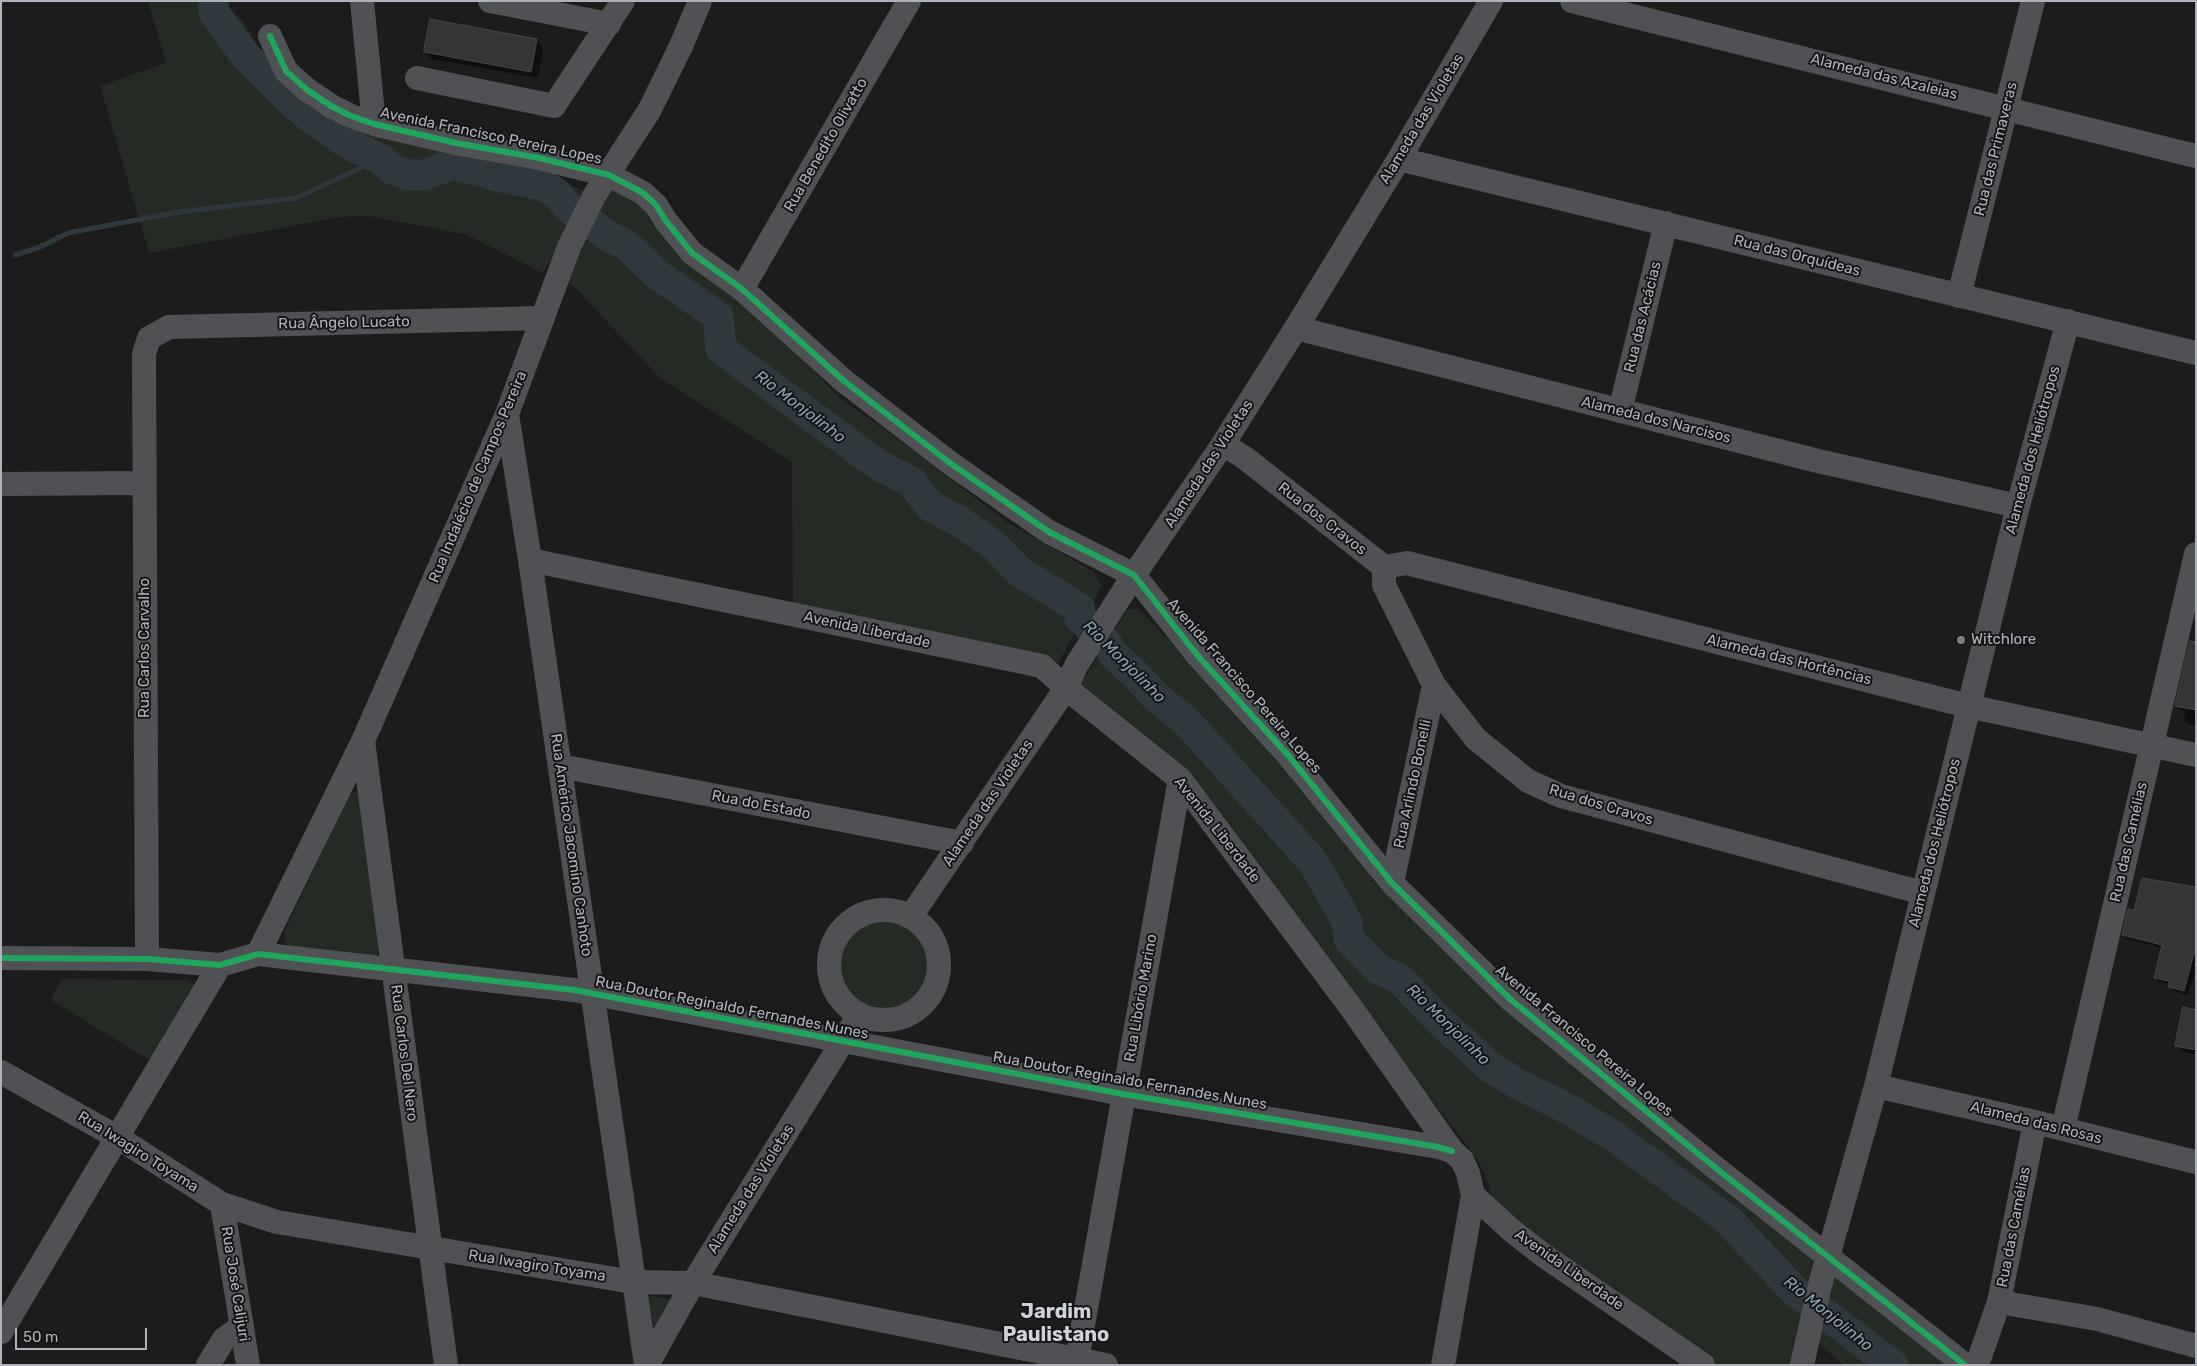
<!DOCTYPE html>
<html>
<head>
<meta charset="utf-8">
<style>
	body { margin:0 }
	#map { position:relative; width:2197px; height:1366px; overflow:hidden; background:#1c1c1c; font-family:Rubik,sans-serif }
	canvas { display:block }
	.frame { position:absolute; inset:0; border:2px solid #aeb3bb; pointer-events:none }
	.scale { position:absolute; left:15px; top:1328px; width:132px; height:22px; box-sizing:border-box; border:2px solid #aeb3bb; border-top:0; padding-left:6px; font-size:15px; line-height:18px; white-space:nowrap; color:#aeb3bb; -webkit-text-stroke:4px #161618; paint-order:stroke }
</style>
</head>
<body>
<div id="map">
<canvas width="2197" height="1366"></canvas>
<div class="frame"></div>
<div class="scale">50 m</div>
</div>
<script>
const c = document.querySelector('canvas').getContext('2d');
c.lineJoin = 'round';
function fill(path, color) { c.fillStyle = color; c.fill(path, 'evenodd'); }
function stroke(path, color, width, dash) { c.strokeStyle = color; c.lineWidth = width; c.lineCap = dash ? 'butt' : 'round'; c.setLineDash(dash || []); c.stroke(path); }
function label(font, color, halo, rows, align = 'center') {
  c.font = font + ' Rubik,sans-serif'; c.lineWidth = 4; c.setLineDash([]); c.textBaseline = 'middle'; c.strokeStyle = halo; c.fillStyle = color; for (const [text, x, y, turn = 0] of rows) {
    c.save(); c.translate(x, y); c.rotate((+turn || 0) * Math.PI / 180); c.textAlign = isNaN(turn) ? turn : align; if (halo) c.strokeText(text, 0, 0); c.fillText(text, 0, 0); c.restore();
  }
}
fill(new Path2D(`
	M 148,1 L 222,1 L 223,5 L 243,21 L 260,50 L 283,82 L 400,140 L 543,172 L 587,193 L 543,273 L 465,234 L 368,216 L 339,217 L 149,253 L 100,86 L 166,63 Z
	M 612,187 L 624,189 L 748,303 L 841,399 L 894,436 L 1007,522 L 1094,572 L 1102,586 L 1059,661 L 1049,662 L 793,607 L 792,462 L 660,378 L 566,278 Z
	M 1138,608 L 1247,722 L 1358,856 L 1372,879 L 1396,904 L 1818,1259 L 1792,1365 L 1711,1365 L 1597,1285 L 1493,1202 L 1490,1188 L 1481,1166 L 1467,1145 L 1402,1063 L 1222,816 L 1185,773 L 1078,685 L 1085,677 L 1127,610 Z
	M 362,790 L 380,949 L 376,955 L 371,957 L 292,950 L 285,941 L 285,930 L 350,793 Z
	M839 966a46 46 0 1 1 92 0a46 46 0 1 1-92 0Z
	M 62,979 L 188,980 L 196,987 L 157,1065 L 51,1000 Z
	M 1837,1277 L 1950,1365 L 1844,1365 L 1815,1340 L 1827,1280 Z
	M 643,1295 L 672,1299 L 654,1329 L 650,1330 Z`), '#242b24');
fill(new Path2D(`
	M 536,40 L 543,48 L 538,78 L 432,59 L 425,52 Z
	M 2196,655 L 2196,726 L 2188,724 L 2184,720 L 2186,711 L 2181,710 L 2176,706 Z
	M 2196,886 L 2196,968 L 2188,995 L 2174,991 L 2169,987 L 2170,984 L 2160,982 L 2155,978 L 2162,948 L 2128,939 L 2123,935 L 2135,912 L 2195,889 Z
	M 2196,1011 L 2196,1055 L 2184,1052 L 2177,1045 Z`), '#0007');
stroke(new Path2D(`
	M 15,255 L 40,247 L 68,233 L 179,212 L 296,198 L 380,159`), '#2f383d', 5);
stroke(new Path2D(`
	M 213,1 L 214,13 L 245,55 L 287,98 L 306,114 L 347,143 L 380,159 L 392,169 L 408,175 L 424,175 L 454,164 L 497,176 L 546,186 L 558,195 L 567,206 L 611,238 L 625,244 L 659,276 L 718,316 L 721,349 L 878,465 L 912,482 L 930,506 L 960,522 L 995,546 L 1019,571 L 1080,609 L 1080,618 L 1103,639 L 1114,655 L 1137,676 L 1158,699 L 1186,721 L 1314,863 L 1347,922 L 1349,939 L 1378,969 L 1400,979 L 1438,1019 L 1489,1066 L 1518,1084 L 1559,1104 L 1612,1135 L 1727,1219 L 1795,1291 L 1893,1365`), '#2f383d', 31);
const building = new Path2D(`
	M 430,19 L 537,39 L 531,72 L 424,52 Z
	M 2190,641 L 2196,642 L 2196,710 L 2175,706 Z
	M 2142,878 L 2196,887 L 2196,953 L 2194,953 L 2184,991 L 2168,987 L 2169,981 L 2154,978 L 2162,945 L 2122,935 L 2128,909 L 2134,910 Z
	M 2183,1007 L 2196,1010 L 2196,1050 L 2175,1046 Z`);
fill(building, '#353536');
stroke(building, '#444548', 1);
stroke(new Path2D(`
	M 362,1 L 374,124
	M 490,1 L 609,24
	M 1572,1 L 2196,156
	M 270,36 L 286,71 L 306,89 L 331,106 L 351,116 L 374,124 L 456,143 L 539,158 L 609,175 L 643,193 L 656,205 L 666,221 L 692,253 L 742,289 L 844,381 L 950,463 L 1049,532 L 1134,575 L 1198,656 L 1288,755 L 1392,883 L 1510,999 L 1712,1165 L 1965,1365
	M 417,78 L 554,106 L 623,1
	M 1399,159 L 2196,353
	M 742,289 L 909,1
	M 1959,296 L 2033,1
	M 1296,328 L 1818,461 L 2018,506
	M 1620,411 L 1666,223
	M 507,414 L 530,560 L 646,1365
	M 1223,444 L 1245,458 L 1384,567 L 1384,585 L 1434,685 L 1476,739 L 1528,781 L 1561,796 L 1923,893
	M 1,484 L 143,483
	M 530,560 L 1042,666 L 1066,688 L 1180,779 L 1352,1009 L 1452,1151 L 1462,1160 L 1468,1173 L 1473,1195 L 1511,1230 L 1543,1255 L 1703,1365
	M 1384,567 L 1407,563 L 1968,706 L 2196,755
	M 363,741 L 446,1365
	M 560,766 L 962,843
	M 1392,883 L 1434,685
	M829 965a55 55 0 1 1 110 0a55 55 0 1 1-110 0Z
	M 911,916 L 1066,688 L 1077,664 L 1134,575 L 1223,444 L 1296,328 L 1399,159 L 1491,1
	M 258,954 L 363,741 L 507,414 L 569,247 L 594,196 L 649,111 L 681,46 L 700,1
	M 1,958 L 147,959 L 220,965 L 258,954 L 574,990 L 1123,1094 L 1438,1147 L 1452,1151
	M 147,959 L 144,354 L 149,338 L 169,327 L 543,318
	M 1,1072 L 117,1137 L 222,1204 L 277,1222 L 633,1282 L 693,1283 L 1106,1365
	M 1876,1086 L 2035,1122 L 2196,1162
	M 2063,1129 L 2196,554
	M 222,1204 L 248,1365
	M 1999,1302 L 2035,1122
	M 1,1332 L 220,965
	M 208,1365 L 224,1339 L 242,1326
	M 647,1365 L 693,1283 L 859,1015
	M 1076,1365 L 1180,779
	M 1443,1365 L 1473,1195
	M 1802,1365 L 1820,1285 L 1876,1086 L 2018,506 L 2068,321
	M 1977,1365 L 1999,1302 L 2097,1319 L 2196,1346`), '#505155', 24);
stroke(new Path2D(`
	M 270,36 L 286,71 L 306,89 L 331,106 L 351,116 L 374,124 L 456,143 L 539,158 L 609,175 L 643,193 L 656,205 L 666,221 L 692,253 L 742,289 L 844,381 L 950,463 L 1049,532 L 1134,575 L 1198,656 L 1288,755 L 1392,883 L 1510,999 L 1712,1165 L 1965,1365
	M 1,958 L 147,959 L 220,965 L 258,954 L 574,990 L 1123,1094 L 1438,1147 L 1452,1151`), '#20a55d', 6);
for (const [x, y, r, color] of [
	[1961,640,5,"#7b7e83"]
]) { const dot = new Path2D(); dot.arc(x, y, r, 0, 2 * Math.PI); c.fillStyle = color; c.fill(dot); stroke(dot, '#161618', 2); }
label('15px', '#aeb3bb', '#161618', [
	["Alameda das Azaleias",1884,77,14],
	["Alameda das Violetas",1422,119,-59],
	["Avenida Francisco Pereira Lopes",491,136,12],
	["Rua Benedito Olivatto",826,145,-60],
	["Rua das Primaveras",1996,149,-76],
	["Rua das Orquídeas",1797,256,14],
	["Rua das Acácias",1643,317,-76],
	["Rua Ângelo Lucato",344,323,-1],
	["Alameda dos Narcisos",1656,420,14],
	["Alameda dos Heliótropos",2033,450,-75],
	["Alameda das Violetas",1209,464,-57],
	["Rua Indalécio de Campos Pereira",478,477,-67],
	["Rua dos Cravos",1322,519,38],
	["Avenida Liberdade",867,630,12],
	["Rua Carlos Carvalho",145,648,-90],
	["Alameda das Hortências",1789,660,14],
	["Avenida Francisco Pereira Lopes",1244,686,49],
	["Rua Arlindo Bonelli",1413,784,-78],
	["Alameda das Violetas",988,803,-56],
	["Rua do Estado",761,805,11],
	["Rua dos Cravos",1601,805,17],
	["Avenida Liberdade",1217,830,52],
	["Rua das Camélias",2129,842,-77],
	["Alameda dos Heliótropos",1935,843,-76],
	["Rua Américo Jacomino Canhoto",571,845,82],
	["Rua Libório Marino",1141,998,-80],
	["Rua Doutor Reginaldo Fernandes Nunes",732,1008,11],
	["Avenida Francisco Pereira Lopes",1584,1041,40],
	["Rua Carlos Del Nero",404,1053,83],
	["Rua Doutor Reginaldo Fernandes Nunes",1130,1081,10],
	["Alameda das Rosas",2036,1123,14],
	["Rua Iwagiro Toyama",138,1152,32],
	["Alameda das Violetas",751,1189,-58],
	["Rua das Camélias",2014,1227,-79],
	["Rua Iwagiro Toyama",537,1266,9],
	["Avenida Liberdade",1569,1270,35],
	["Rua José Calijuri",235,1284,81]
]);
label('15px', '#aeb3bb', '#161618', [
	["Witchlore",1971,640]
], 'left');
label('italic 16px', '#88a3b3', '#161618', [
	["Rio Monjolinho",800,407,37],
	["Rio Monjolinho",1124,662,45],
	["Rio Monjolinho",1448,1025,44],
	["Rio Monjolinho",1828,1314,39]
]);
label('bold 20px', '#cfd2d8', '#161618', [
	["Jardim",1056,1312],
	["Paulistano",1056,1335]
]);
</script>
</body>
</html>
